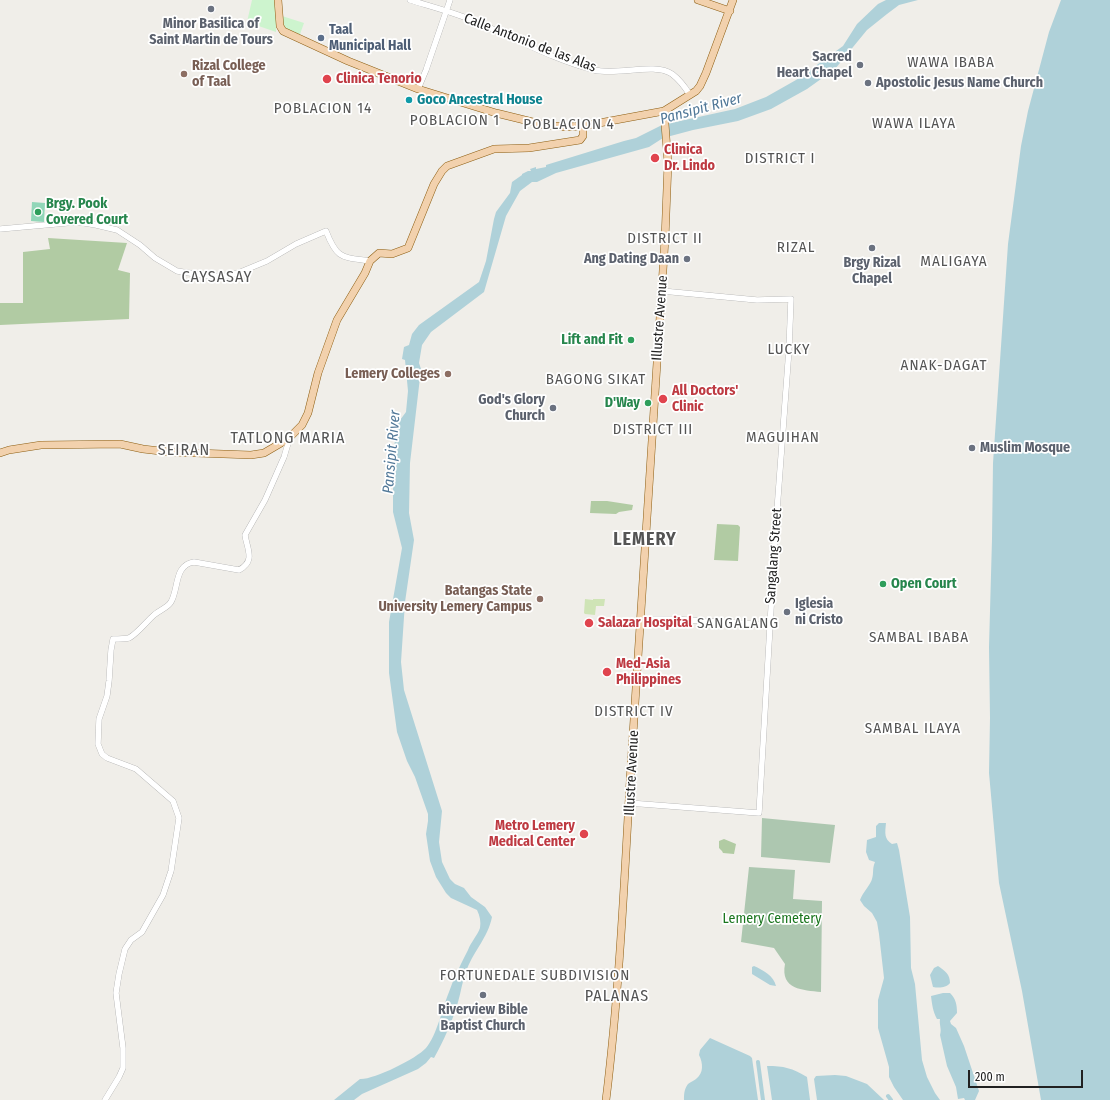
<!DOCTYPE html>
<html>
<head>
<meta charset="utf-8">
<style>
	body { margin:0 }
	#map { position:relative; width:1110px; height:1100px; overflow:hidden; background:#f0eee9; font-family:"Fira Sans Condensed",sans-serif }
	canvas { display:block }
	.scale { position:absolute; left:968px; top:1070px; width:115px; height:18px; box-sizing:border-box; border:2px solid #212121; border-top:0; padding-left:5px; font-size:12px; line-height:14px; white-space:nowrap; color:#212121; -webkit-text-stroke:3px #fff; paint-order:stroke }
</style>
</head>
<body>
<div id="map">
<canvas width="1110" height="1100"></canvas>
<div class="scale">200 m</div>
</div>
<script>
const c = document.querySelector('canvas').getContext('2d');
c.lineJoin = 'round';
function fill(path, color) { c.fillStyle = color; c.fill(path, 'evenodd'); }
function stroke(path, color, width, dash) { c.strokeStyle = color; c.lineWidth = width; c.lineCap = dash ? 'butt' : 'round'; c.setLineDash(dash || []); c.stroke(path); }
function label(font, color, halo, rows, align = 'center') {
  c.font = font + ' "Fira Sans Condensed",sans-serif'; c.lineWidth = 3.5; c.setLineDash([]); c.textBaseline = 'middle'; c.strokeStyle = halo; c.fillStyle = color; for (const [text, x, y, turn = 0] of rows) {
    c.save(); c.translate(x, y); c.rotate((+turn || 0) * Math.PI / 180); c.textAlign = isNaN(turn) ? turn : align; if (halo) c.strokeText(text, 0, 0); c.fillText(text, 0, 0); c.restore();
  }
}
fill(new Path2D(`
	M 585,599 L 593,600 L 593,599 L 605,599 L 604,606 L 596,606 L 595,615 L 585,614 L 584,613 Z`), '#cfe4b6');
fill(new Path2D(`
	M 48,238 L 127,243 L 118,270 L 130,273 L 129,319 L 0,325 L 0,303 L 23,303 L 23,252 L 50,249 Z
	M 591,501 L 607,501 L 633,505 L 632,510 L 619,512 L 616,514 L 590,513 Z
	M 717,524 L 738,525 L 740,527 L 738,561 L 714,560 Z
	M 724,839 L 736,844 L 734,854 L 723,853 L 722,851 L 719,848 L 719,841 Z`), '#b1cba3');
fill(new Path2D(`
	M 762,818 L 835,825 L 830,863 L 761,857 Z
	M 749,867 L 795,870 L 793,899 L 822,901 L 821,992 C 803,990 780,990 785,964 L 774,948 L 741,942 Z`), '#adc7b0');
fill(new Path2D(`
	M 252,0 L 276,0 L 276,32 L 247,22 Z
	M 282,16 L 304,23 L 299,37 L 283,28 Z`), '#cdf4ce');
fill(new Path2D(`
	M 32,202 L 45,203 L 44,222 L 31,221 Z`), '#91d6b8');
fill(new Path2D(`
	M 886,0 L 918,0 L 899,5 L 887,14 L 867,30 L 835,69 L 807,89 L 771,109 L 738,121 L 693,130 L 663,138 L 649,147 L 556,173 L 537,182 L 532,182 L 520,191 L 506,216 L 484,292 L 431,332 L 422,345 L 419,363 L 421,369 L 410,463 L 409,513 L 414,540 L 405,602 L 401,662 L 404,690 L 442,811 L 439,842 L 442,862 L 450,879 L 455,884 L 464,888 L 471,897 L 485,907 L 492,917 C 488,938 472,953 466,972 C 462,982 461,992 458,1002 C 452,1022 444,1040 434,1058 L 431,1057 L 426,1063 L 418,1069 L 362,1094 L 354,1100 L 334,1100 L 360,1079 C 373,1080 416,1059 426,1048 C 437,1035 442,1009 449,992 C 454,977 461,964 468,950 C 471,942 477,936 480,928 C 481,922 480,916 477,910 L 451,898 L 446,893 L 436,877 L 430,861 L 426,834 L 428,821 L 428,814 L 415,777 L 407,761 L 397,732 L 389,673 L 389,622 L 402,548 L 393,512 L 393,456 L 397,424 L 406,412 L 408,391 L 405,360 L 402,359 L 404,347 L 409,345 L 412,334 L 419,325 L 479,282 L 486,261 L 494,219 L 496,212 L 510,193 L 512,182 L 522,175 L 522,174 L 528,171 L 531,171 L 530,169 L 536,167 L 536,169 L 546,167 L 546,165 L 624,141 L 636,138 L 662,125 L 735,109 L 766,97 L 796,80 L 843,46 L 857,24 L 878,4 Z
	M 1061,0 L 1110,0 L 1110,1100 L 1041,1100 L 1022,991 L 999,883 L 989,773 L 990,718 L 989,647 L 992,539 L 993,463 L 1008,244 L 1021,146 L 1028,111 L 1049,32 Z
	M 879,823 L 886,823 C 885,833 884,839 892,844 L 897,843 L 899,850 L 910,917 L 911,968 L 915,984 L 922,1060 L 927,1077 L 935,1093 L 940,1100 L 903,1100 L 894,1087 L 889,1077 L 889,1067 L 878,1028 L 878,1000 L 884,978 L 879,934 L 877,922 L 872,913 L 864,906 L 860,900 C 863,892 871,884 872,879 C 874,873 872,869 875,862 L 869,860 L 866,852 L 867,840 L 876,837 L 876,826 Z
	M 754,966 C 763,970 774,976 776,986 L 770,985 L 752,974 L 752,967 Z
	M 938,966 C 945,971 950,974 950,983 C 946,988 939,988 933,987 L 930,975 L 934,968 Z
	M 943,993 L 950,993 C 956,999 957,1005 957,1013 L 950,1021 L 951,1024 L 956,1028 L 964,1046 L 979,1091 L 975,1100 L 965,1100 L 964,1098 L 958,1099 L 956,1087 L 947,1066 L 940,1035 C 942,1029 939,1025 940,1019 L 937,1019 C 933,1012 932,1004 931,996 Z
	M 710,1038 L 750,1056 L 752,1058 L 758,1100 L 684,1100 C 684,1095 684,1089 688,1084 C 690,1082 694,1081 696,1079 C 704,1073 703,1063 699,1055 L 700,1050 Z
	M 767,1066 C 784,1066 792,1068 807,1077 L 810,1100 L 772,1100 Z
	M 835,1075 L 846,1076 L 867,1084 L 884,1100 L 817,1100 L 814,1079 L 816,1076 Z`), '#afd1d9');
stroke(new Path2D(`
	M 758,1062 L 763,1100
	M 888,1096 L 891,1100`), '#afd1d9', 4);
const minor = new Path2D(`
	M 410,0 C 433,7 457,13 479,23 C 517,39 554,60 594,70 C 618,76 654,62 672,74 C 680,80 685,87 690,95
	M 418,89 L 426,70 L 450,0
	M 0,229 L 78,222 L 96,225 L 117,230 L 140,245 L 155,258 L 177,271 L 208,276 L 225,276 L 238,273 L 267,261 L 296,244 L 326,231 C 337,259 341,257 370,261
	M 641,619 L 672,619 L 770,625
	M 629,803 L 759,813 L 776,524 L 789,349 L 791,299 L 757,300 L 662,291
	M 105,1100 L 119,1077 L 123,1068 L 123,1048 L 116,993 L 119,974 L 125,949 L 131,940 L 142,932 L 163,895 L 171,871 L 179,818 L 173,801 L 136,769 L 107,758 L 102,754 L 98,744 L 99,719 L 107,696 L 109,681 L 111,650 L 113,639 C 118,639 124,639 129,638 C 137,634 147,621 154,615 C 160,610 167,608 171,602 C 179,588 174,565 194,562 L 239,570 C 256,561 247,549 245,535 L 265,500 L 284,457 L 290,437`);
const major = new Path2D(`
	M 278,0 L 280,26 L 283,31 L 348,61 L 418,89 L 496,113 L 545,125 L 566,127 L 583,126 L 664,111 L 696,91 L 700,86 L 706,73 L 733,0
	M 698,0 L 730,11
	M 0,453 L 9,450 L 41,445 L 120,444 L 143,449 L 169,452 L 251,455 L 264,453 L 281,443 L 290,437 L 302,425 L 308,413 L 318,373 L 337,320 L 365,273 L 370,261 L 379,253 L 392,254 L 408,248 L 434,184 L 442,171 L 447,166 L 494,149 L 529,148 L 580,140 L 583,136 L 583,126
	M 606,1100 C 619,994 624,888 630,781 L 665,239 L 668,163 L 664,111`);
stroke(minor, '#a2a2a2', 6);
stroke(major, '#8d5e12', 8);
stroke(minor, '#fff', 5.5);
stroke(major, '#f2d1ad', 7);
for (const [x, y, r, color] of [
	[211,9,4,"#6b7280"],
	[321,38,4,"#5c6f8a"],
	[860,65,4,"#6b7280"],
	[184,74,4,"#8d6e63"],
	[327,79,5,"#e0444e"],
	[868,83,4,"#6b7280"],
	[409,100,4,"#0f9aa8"],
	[655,158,5,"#e0444e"],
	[38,212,4,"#2e9e5b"],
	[872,248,4,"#6b7280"],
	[687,259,4,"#6b7280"],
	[631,340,4,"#2e9e5b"],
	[448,374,4,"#8d6e63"],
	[663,399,5,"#e0444e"],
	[648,403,4,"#2e9e5b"],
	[553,408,4,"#6b7280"],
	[972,448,4,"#6b7280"],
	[883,584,4,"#2e9e5b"],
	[540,599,4,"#8d6e63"],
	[787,612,4,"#6b7280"],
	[589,623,5,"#e0444e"],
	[607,672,5,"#e0444e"],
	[584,834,5,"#e0444e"],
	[483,995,4,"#6b7280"]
]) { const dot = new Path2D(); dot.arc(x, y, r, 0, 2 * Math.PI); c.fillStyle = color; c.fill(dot); stroke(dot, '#fff', 1.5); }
label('bold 14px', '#5b616d', '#fff', [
	["Minor Basilica of",211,24],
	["Saint Martin de Tours",211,40],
	["Sacred",852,57,"right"],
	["Heart Chapel",852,73,"right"],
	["Apostolic Jesus Name Church",876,83,"left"],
	["Ang Dating Daan",679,259,"right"],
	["Brgy Rizal",872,263],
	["Chapel",872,279],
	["God's Glory",545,400,"right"],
	["Church",545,416,"right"],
	["Muslim Mosque",980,448,"left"],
	["Iglesia",795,604,"left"],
	["ni Cristo",795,620,"left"],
	["Riverview Bible",483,1010],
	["Baptist Church",483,1026]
]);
label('bold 14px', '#4e5e75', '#fff', [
	["Taal",329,30],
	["Municipal Hall",329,46]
], 'left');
label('14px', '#212121', '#fff', [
	["Calle Antonio de las Alas",530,43,21],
	["Illustre Avenue",660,318,-86],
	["Sangalang Street",774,556,-86],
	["Illustre Avenue",632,773,-87]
]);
label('bold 14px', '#785e54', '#fff', [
	["Rizal College",192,66,"left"],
	["of Taal",192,82,"left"],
	["Lemery Colleges",440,374],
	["Batangas State",532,591],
	["University Lemery Campus",532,607]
], 'right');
label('bold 14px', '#be3a42', '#fff', [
	["Clinica Tenorio",336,79],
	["Clinica",664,150],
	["Dr. Lindo",664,166],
	["All Doctors'",672,391],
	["Clinic",672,407],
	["Salazar Hospital",598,623],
	["Med-Asia",616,664],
	["Philippines",616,680],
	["Metro Lemery",575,826,"right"],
	["Medical Center",575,842,"right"]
], 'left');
label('bold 14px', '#0d838f', '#fff', [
	["Goco Ancestral House",417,100]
], 'left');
label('bold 14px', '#27864d', '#fff', [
	["Brgy. Pook",46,204],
	["Covered Court",46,220],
	["Lift and Fit",623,340,"right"],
	["D'Way",640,403,"right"],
	["Open Court",891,584]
], 'left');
label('14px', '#19751d', '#fff', [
	["Lemery Cemetery",772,919]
]);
c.letterSpacing = '1px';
label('15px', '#545454', '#fff', [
	["WAWA IBABA",951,63],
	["POBLACION 14",323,109],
	["POBLACION 1",455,121],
	["WAWA ILAYA",914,124],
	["POBLACION 4",569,125],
	["DISTRICT I",780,159],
	["DISTRICT II",665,239],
	["RIZAL",796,248],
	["MALIGAYA",954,262],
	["LUCKY",789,350],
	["ANAK-DAGAT",944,366],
	["BAGONG SIKAT",596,380],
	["DISTRICT III",653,430],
	["MAGUIHAN",783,438],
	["SANGALANG",738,624],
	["SAMBAL IBABA",919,638],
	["DISTRICT IV",634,712],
	["SAMBAL ILAYA",913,729],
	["FORTUNEDALE SUBDIVISION",535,976]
]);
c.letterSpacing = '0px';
label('italic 15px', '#517898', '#fff', [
	["Pansipit River",701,109,-15],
	["Pansipit River",392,452,-85]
]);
c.letterSpacing = '1px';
label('16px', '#545454', '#fff', [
	["CAYSASAY",217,278],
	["TATLONG MARIA",288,439],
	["SEIRAN",184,451],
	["PALANAS",617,997]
]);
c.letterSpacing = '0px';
c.letterSpacing = '1px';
label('bold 18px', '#545454', '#fff', [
	["LEMERY",645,540]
]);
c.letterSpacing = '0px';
</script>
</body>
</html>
